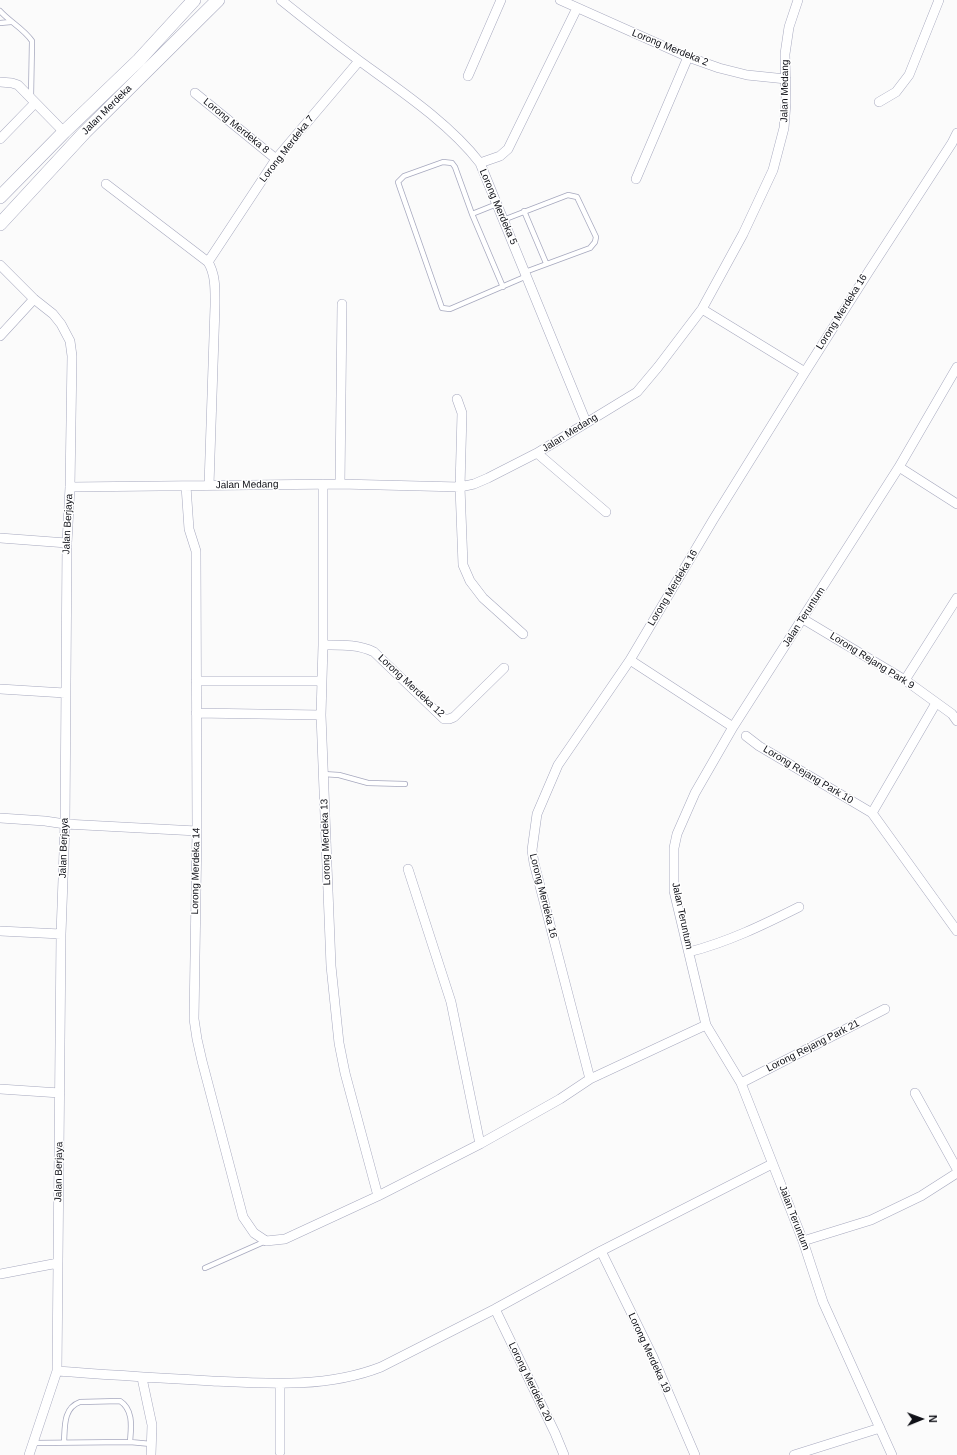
<!DOCTYPE html>
<html>
<head>
<meta charset="utf-8">
<style>
	body { margin:0 }
	#map { position:relative; width:957px; height:1455px; overflow:hidden; background:#fbfbfb; font-family:Helvetica,sans-serif }
	canvas { display:block }
	.north { position:absolute; left:901px; top:1399px; width:40px; height:40px; -webkit-text-stroke:3px #fff; paint-order:stroke; rotate:89deg; font-size:11px; font-weight:700; line-height:16px; text-align:center; color:#0f1017 }
	.north::after { content:''; display:block; margin:auto; width:14px; height:18px; background:#0f1017; clip-path:polygon(50% 0,100% 100%,50% 72%,0 100%) }
</style>
</head>
<body>
<div id="map">
<canvas width="957" height="1455"></canvas>
<div class="north">N</div>
</div>
<script>
const c = document.querySelector('canvas').getContext('2d');
c.lineJoin = 'round';
function stroke(path, color, width, dash) { c.strokeStyle = color; c.lineWidth = width; c.lineCap = dash ? 'butt' : 'round'; c.setLineDash(dash || []); c.stroke(path); }
function label(font, color, halo, rows, align = 'center') {
  c.font = font + ' Helvetica,sans-serif'; c.lineWidth = 3; c.setLineDash([]); c.textBaseline = 'middle'; c.strokeStyle = halo; c.fillStyle = color; for (const [text, x, y, turn = 0] of rows) {
    c.save(); c.translate(x, y); c.rotate((+turn || 0) * Math.PI / 180); c.textAlign = isNaN(turn) ? turn : align; if (halo) c.strokeText(text, 0, 0); c.fillText(text, 0, 0); c.restore();
  }
}
const service = new Path2D(`
	M 0,11 C 10,22 24,29 32,41 L 31,97
	M 0,23 L 11,22
	M 524,211 L 546,263
	M 472,214 L 497,204
	M 503,220 L 568,195 L 577,197 L 596,237 L 595,242 L 590,248 L 525,272
	M 503,287 L 472,214 L 455,167 L 452,163 L 443,162 L 404,176 L 398,182 L 400,188 L 442,308 L 450,309 L 527,276
	M 323,774 L 339,775 L 368,783 L 405,784
	M 205,1268 L 266,1241
	M 64,1442 C 65,1427 63,1408 80,1402 L 120,1401 C 134,1410 131,1428 130,1442
	M 33,1443 L 130,1442 L 151,1444`);
const minor = new Path2D(`
	M 281,0 C 307,21 334,42 361,62 C 401,91 450,124 480,163 L 586,422
	M 560,0 L 688,57 L 719,68 L 747,75 L 786,79
	M 468,76 L 501,0
	M 0,82 L 12,83 L 18,85 L 64,132
	M 195,93 L 276,159
	M 879,102 L 896,92 L 909,75 L 939,0
	M 0,139 L 35,103
	M 480,163 L 500,156 L 508,149 L 577,8
	M 636,179 L 688,57
	M 106,184 L 208,262 C 216,275 215,291 215,306 L 209,485
	M 208,262 L 276,159 L 359,61
	M 0,265 L 34,299 L 53,314 L 61,324 L 70,341 L 72,356 L 70,487 L 67,543 L 65,824 L 61,934 L 57,1371 L 29,1455
	M 702,309 L 805,372
	M 0,336 L 34,299
	M 457,399 L 462,413 L 460,487 L 463,565 L 470,581 L 483,598 L 523,634
	M 537,453 L 606,512
	M 899,467 L 957,504
	M 323,484 L 323,645 L 321,715 L 331,966 L 339,1043 L 345,1073 L 378,1196
	M 340,484 L 342,304
	M 186,486 L 189,529 L 196,551 L 197,831 L 194,1019 L 197,1039 L 202,1061 L 243,1217 L 254,1233 L 266,1241 L 285,1239 L 378,1196 L 480,1144 L 560,1099 L 590,1079 L 706,1025
	M 70,487 L 340,484 L 460,487 L 474,484 L 488,478 L 537,453 L 637,392 L 658,367 L 702,309 L 743,234 L 773,170 L 784,128 L 786,103 L 785,54 L 789,27 L 798,0
	M 0,538 L 67,543
	M 803,619 L 905,680 L 952,714 L 957,721
	M 323,645 C 340,645 358,644 374,652 L 444,719 L 449,719 L 454,717 L 504,668
	M 630,660 L 733,727
	M 905,680 L 957,598
	M 196,681 L 322,681
	M 0,689 L 65,693
	M 196,713 L 321,715
	M 746,736 L 759,746 L 872,813 L 957,931
	M 872,813 L 936,703
	M 0,818 L 45,821 L 65,824 L 197,831
	M 408,869 L 451,1002 L 480,1144
	M 0,931 L 61,934
	M 689,952 C 728,942 763,925 799,907
	M 590,1079 L 534,863 L 532,850 L 537,814 L 558,765 L 630,660 L 713,520 L 805,372 L 869,271 L 952,143 L 957,133
	M 741,1083 L 885,1009
	M 0,1089 L 60,1093
	M 915,1093 L 957,1169
	M 803,1241 L 871,1220 L 921,1196 L 957,1173
	M 601,1251 L 653,1357 L 695,1455
	M 0,1274 L 58,1263
	M 495,1309 L 555,1433 L 564,1455
	M 57,1371 C 109,1375 160,1378 212,1381 C 269,1384 327,1388 381,1367 L 495,1309 L 601,1251 L 772,1164
	M 142,1378 L 152,1425 L 151,1455
	M 280,1452 L 280,1384
	M 794,1455 L 880,1428
	M 892,1455 L 823,1302 L 803,1241 L 741,1083 L 706,1025 L 674,891 L 674,848 L 677,834 L 695,793 L 733,727 L 899,467 L 957,367`);
const secondary = new Path2D(`
	M 0,197 L 64,132 L 139,60 L 194,0
	M 0,224 L 85,132 L 218,0`);
stroke(service, '#a6a8be', 6);
stroke(minor, '#a6a8be', 10);
stroke(secondary, '#a6a8be', 14);
stroke(service, '#fff', 4.5);
stroke(minor, '#fff', 9);
stroke(secondary, '#fff', 13);
label('10px', '#0f1017', '#fff', [
	["Lorong Merdeka 2",670,48,22],
	["Jalan Medang",785,91,-89],
	["Jalan Merdeka",107,110,-45],
	["Lorong Merdeka 8",236,126,39],
	["Lorong Merdeka 7",287,149,-52],
	["Lorong Merdeka 5",498,207,67],
	["Lorong Merdeka 16",842,312,-58],
	["Jalan Medang",570,433,-32],
	["Jalan Medang",247,485,-1],
	["Jalan Berjaya",68,524,-87],
	["Lorong Merdeka 16",673,588,-59],
	["Jalan Teruntum",804,617,-57],
	["Lorong Rejang Park 9",872,661,32],
	["Lorong Merdeka 12",411,686,43],
	["Lorong Rejang Park 10",808,775,31],
	["Lorong Merdeka 13",326,842,-92],
	["Jalan Berjaya",64,848,-88],
	["Lorong Merdeka 14",196,871,-89],
	["Lorong Merdeka 16",543,896,76],
	["Jalan Teruntum",682,916,78],
	["Lorong Rejang Park 21",813,1046,-27],
	["Jalan Berjaya",59,1172,-89],
	["Jalan Teruntum",794,1218,69],
	["Lorong Merdeka 19",649,1353,65],
	["Lorong Merdeka 20",530,1382,64]
]);
</script>
</body>
</html>
